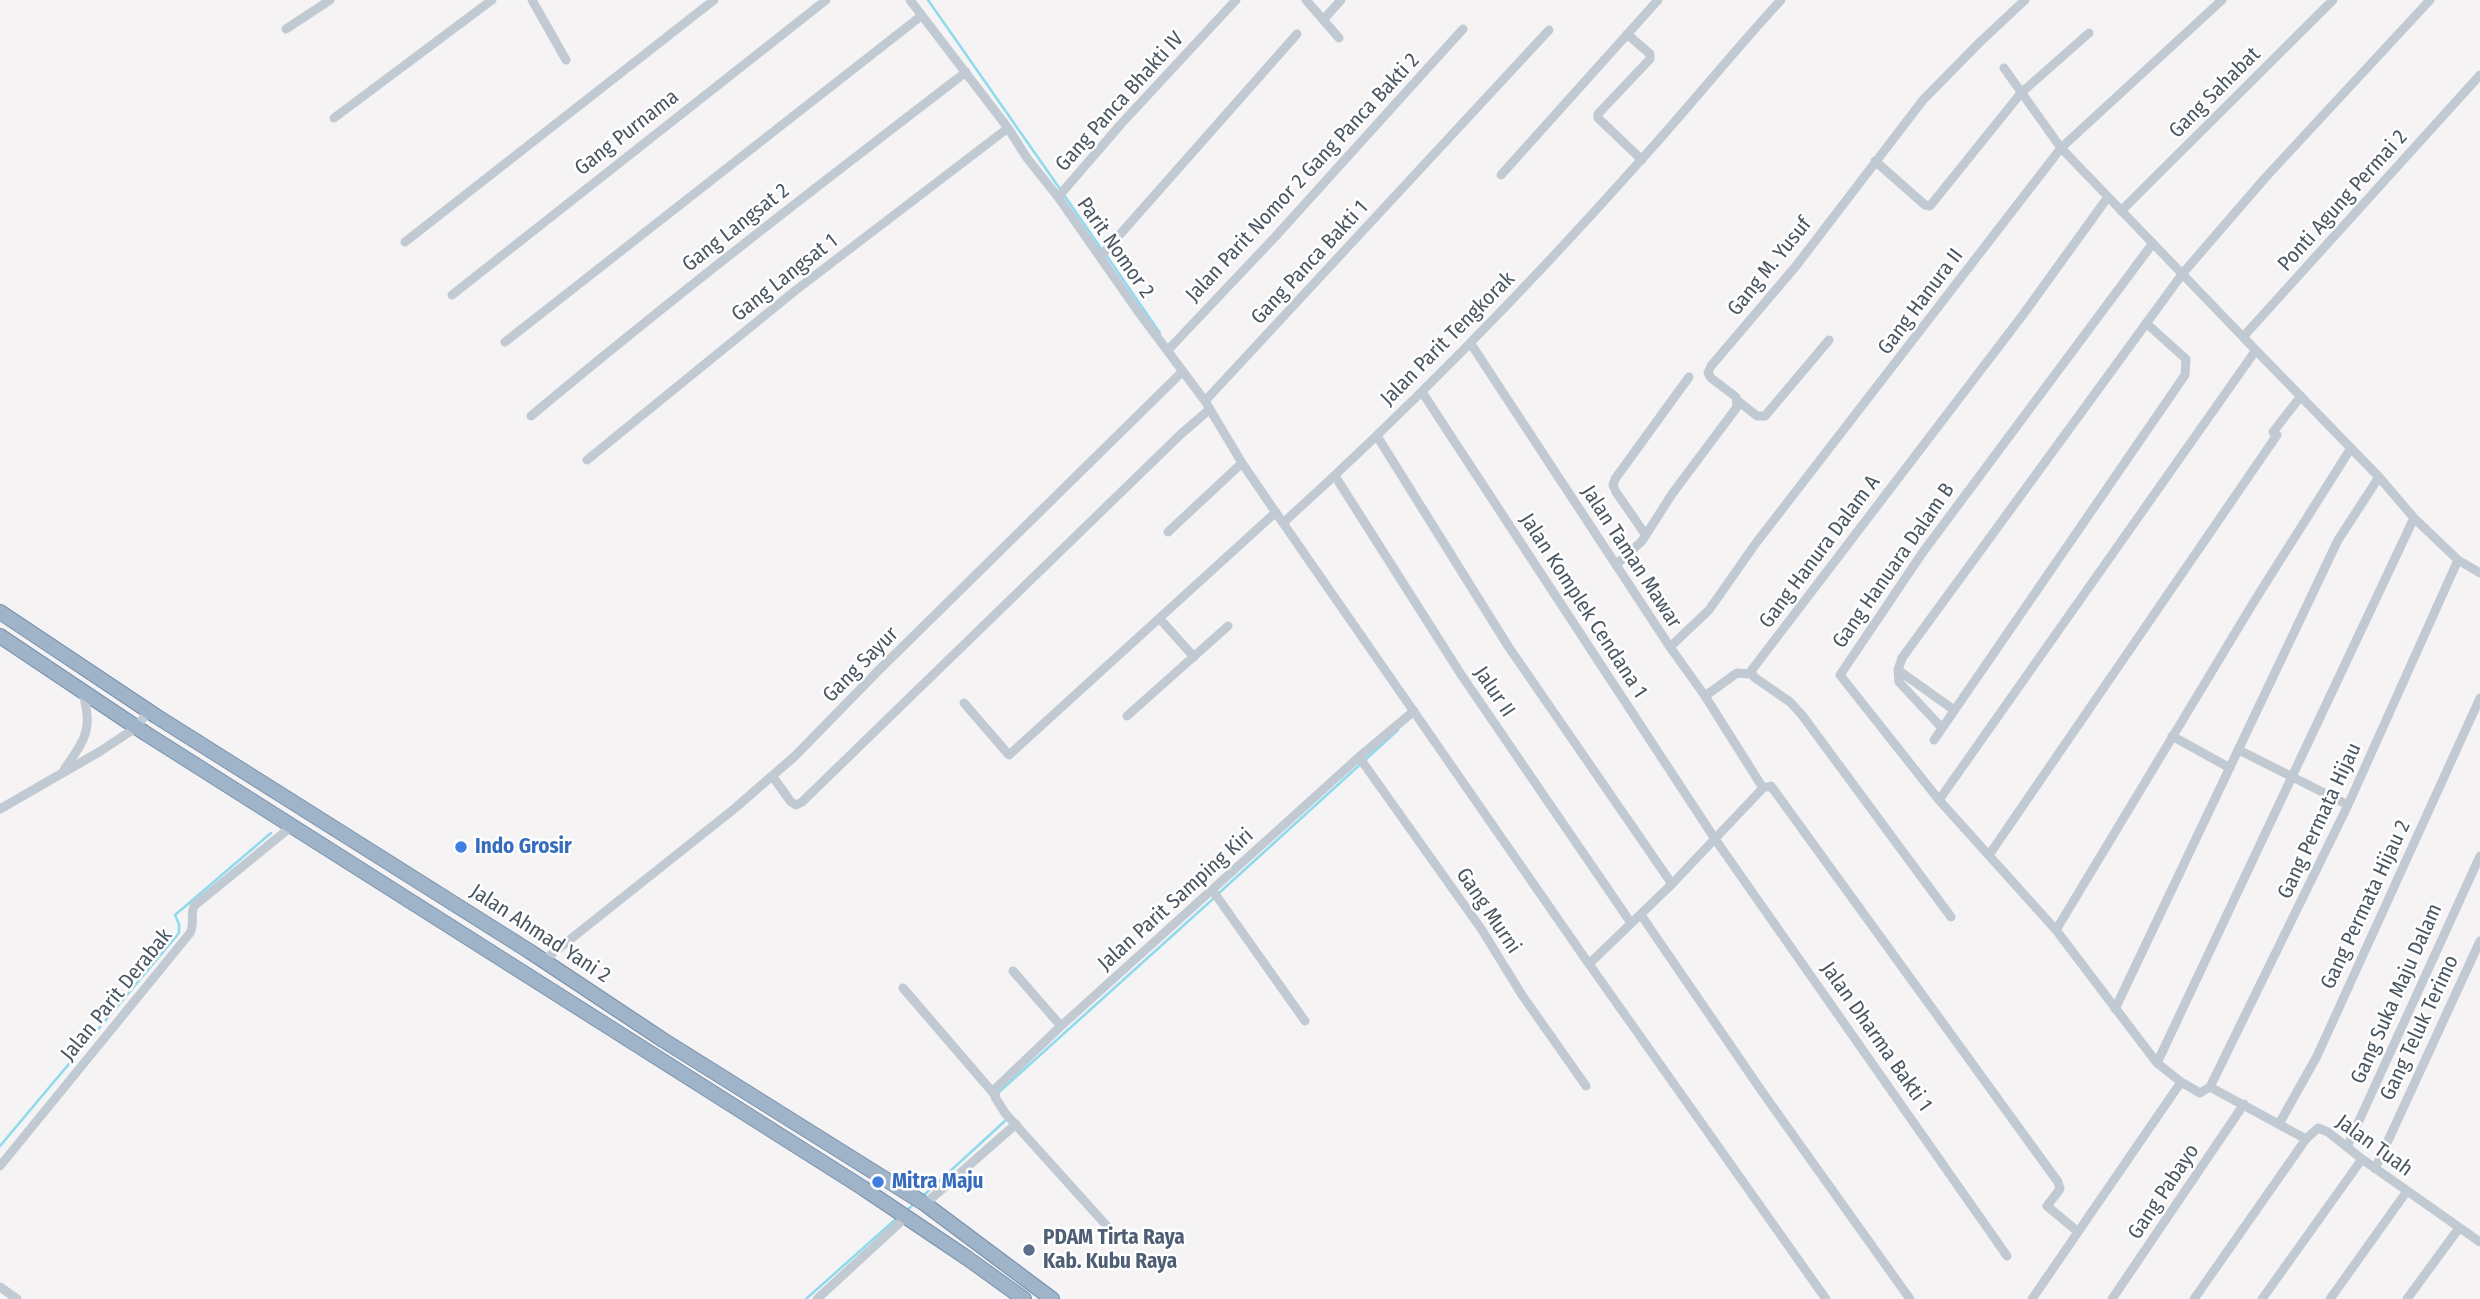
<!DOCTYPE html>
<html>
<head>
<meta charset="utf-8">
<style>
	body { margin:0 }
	canvas { display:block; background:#f5f3f3 }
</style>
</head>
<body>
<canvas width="2480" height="1299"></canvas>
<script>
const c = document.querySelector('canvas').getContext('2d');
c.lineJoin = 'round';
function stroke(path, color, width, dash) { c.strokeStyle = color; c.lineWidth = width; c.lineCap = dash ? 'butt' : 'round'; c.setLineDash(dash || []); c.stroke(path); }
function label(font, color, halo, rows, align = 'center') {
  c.font = font + ' "Fira Sans Condensed",sans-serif'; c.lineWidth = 5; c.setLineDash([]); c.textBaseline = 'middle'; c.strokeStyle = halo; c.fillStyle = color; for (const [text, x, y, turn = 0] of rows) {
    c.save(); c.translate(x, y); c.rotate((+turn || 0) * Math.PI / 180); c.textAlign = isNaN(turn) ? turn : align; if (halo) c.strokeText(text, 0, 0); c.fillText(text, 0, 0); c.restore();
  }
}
stroke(new Path2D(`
	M 928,0 L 1060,189
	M 1064,195 L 1102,250
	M 1106,255 L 1160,333
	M 1219,893 L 1398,730
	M 998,1093 L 1214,898
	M 0,1146 L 179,933 L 179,924 L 175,915 L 271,833
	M 923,1196 L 1006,1120
	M 905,1212 L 916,1202
	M 806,1299 L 897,1218`), '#90daee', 2.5);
const trunk = new Path2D(`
	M 0,612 L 156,716 L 529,951 L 663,1040 L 925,1204 L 1052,1299
	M 0,636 L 145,733 L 863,1188 L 967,1258 L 1024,1299`);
stroke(trunk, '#7690ad', 16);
stroke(new Path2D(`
	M 532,0 L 566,60
	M 910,0 L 1008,128 L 1027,158 L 1058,197 L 1137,310 L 1205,401 L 1242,463 L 1283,523
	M 1306,0 L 1339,38
	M 1781,0 C 1733,52 1689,107 1641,160 C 1528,287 1409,409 1283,523 L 1589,964 L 1672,884 L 1763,788 L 1771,786 L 2058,1182 L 2060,1189 L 2047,1206 L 2077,1231
	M 1323,20 L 1341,0
	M 286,29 L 330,0
	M 1627,34 L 1650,54 L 1650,59 L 1598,114 L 1598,118 L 1642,160
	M 2004,68 L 2061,148 L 2243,337
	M 334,118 L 492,0
	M 1875,161 L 1925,205 L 1930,206 L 2021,93 L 2089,33
	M 1501,175 L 1658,0
	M 1058,197 L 1121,124 L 1236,0
	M 2121,211 L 2333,0
	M 405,242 L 714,0
	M 2153,243 L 1923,552 L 1840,675 L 1939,800 L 2056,930 L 2157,1063 L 2181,1082 L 2200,1093 L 2210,1087 L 2348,805 L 2458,560 L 2414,518 L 2379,477 L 2243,337 L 2480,75
	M 1100,257 L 1297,34
	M 452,295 L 826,0
	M 505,342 L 921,16
	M 1471,344 L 1670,647 L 1705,696 L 1763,788
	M 1168,350 L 1275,237 L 1463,29
	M 1422,392 L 1715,839 L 2007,1256
	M 1205,401 L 1549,30
	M 1738,401 L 1757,416 L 1765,416 L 1829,340
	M 531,416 C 673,297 819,185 966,72
	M 1377,436 L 1508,646 L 1672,884
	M 587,460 L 796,290 L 1008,128
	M 1335,476 L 1462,676 L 1631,923
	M 1168,532 L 1242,463
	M 1645,534 L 1616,492 L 1613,485 L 1615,479 L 1689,377
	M 2458,560 L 2480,573
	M 1616,565 L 1642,541 L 1672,494 L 1737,407 L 1736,397 L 1711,378 L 1708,373 L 1711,366 L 1796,266 L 1923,100 L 1980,42 L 2025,0
	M 1160,619 L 1194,657
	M 1670,647 L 1709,610 L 1756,543 L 2061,148 L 2222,0
	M 1898,670 L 1954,710
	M 1705,696 L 1737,673 L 1751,674
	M 964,703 L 1009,755 L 1276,512
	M 1127,716 L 1228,626
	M 1942,728 L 1899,682 L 1898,670 L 1902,658 L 2183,273 L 2265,178 L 2430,0
	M 2172,736 L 2230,768
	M 1934,740 L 2185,375 L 2186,359 L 2146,323
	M 2239,750 L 2348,805
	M 1359,757 L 1482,930 L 1522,995 L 1586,1086
	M 64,770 C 85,739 94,729 82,691
	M 773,777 L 791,802 L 796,805 L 802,802 L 1181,434 L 1210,409
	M 1939,800 L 2256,350
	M 0,809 L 99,752 L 137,727 L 148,711
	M 1989,855 L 2277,435 L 2273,432 L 2301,396
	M 1213,891 L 1305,1021
	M 1641,915 L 1763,1093 L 1910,1299
	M 1951,917 L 1802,715 L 1790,702 L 1754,677 L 1751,671 L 2022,316 L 2108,197
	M 2056,930 L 2255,600 L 2351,448
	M 543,961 L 734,809 L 795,756 L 879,670 L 1183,371
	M 1589,964 L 1826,1299
	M 1013,971 L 1061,1026
	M 903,988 L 995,1095
	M 2115,1009 L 2338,540 L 2379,477
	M 2157,1063 L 2414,518
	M 2210,1087 L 2306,1139
	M 2279,1124 L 2317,1056 L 2480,698
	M 2347,1147 L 2480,856
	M 0,1166 L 190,933 C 195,925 190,915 194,906 L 292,826
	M 2375,1169 L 2480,941
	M 925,1204 L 1016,1124
	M 1115,1235 L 1005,1113 L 995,1097 L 996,1088 L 1061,1026 L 1359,757 L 1414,711
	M 0,1287 L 17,1299
	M 817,1299 L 906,1217
	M 2032,1299 L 2181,1082
	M 2112,1299 L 2244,1104
	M 2194,1299 L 2306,1139 L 2318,1128 L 2328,1132 L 2362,1159 L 2480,1242
	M 2262,1299 L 2362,1159
	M 2330,1299 L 2407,1191
	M 2407,1299 L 2459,1228`), '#c1cad2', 9);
stroke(trunk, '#9fb4c9', 14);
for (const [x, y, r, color] of [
	[461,847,7,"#3f7fe0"],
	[878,1182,7,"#3f7fe0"],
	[1029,1250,7,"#5c6f8a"]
]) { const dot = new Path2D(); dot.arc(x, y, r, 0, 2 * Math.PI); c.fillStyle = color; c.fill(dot); stroke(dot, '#fff', 2.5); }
label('21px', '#4a5661', '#fff', [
	["Gang Sahabat",2215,93,-45],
	["Gang Panca Bhakti IV",1120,102,-48],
	["Gang Purnama",627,133,-38],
	["Jalan Parit Nomor 2 Gang Panca Bakti 2",1303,178,-47],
	["Ponti Agung Permai 2",2343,201,-48],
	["Gang Langsat 2",736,228,-38],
	["Parit Nomor 2",1115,248,55],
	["Gang Panca Bakti 1",1310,263,-47],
	["Gang M. Yusuf",1770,267,-51],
	["Gang Langsat 1",785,278,-38],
	["Gang Hanura II",1921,302,-53],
	["Jalan Parit Tengkorak",1448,339,-45],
	["Gang Hanura Dalam A",1820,552,-53],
	["Jalan Taman Mawar",1631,557,57],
	["Gang Hanuara Dalam B",1894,566,-55],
	["Jalan Komplek Cendana 1",1583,606,57],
	["Gang Sayur",861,665,-45],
	["Jalur II",1494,692,56],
	["Gang Permata Hijau",2320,821,-65],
	["Jalan Parit Samping Kiri",1176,900,-42],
	["Gang Permata Hijau 2",2366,905,-65],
	["Gang Murni",1488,911,56],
	["Jalan Ahmad Yani 2",540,934,33],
	["Gang Suka Maju Dalam",2397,994,-66],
	["Jalan Parit Derabak",117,995,-51],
	["Gang Teluk Terimo",2420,1028,-65],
	["Jalan Dharma Bakti 1",1876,1037,55],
	["Jalan Tuah",2374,1146,36],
	["Gang Pabayo",2164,1192,-56]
]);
label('bold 21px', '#366cbe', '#fff', [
	["Indo Grosir",475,847],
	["Mitra Maju",892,1182]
], 'left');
label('bold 21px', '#4e5e75', '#fff', [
	["PDAM Tirta Raya",1043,1238],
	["Kab. Kubu Raya",1043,1262]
], 'left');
</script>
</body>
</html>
